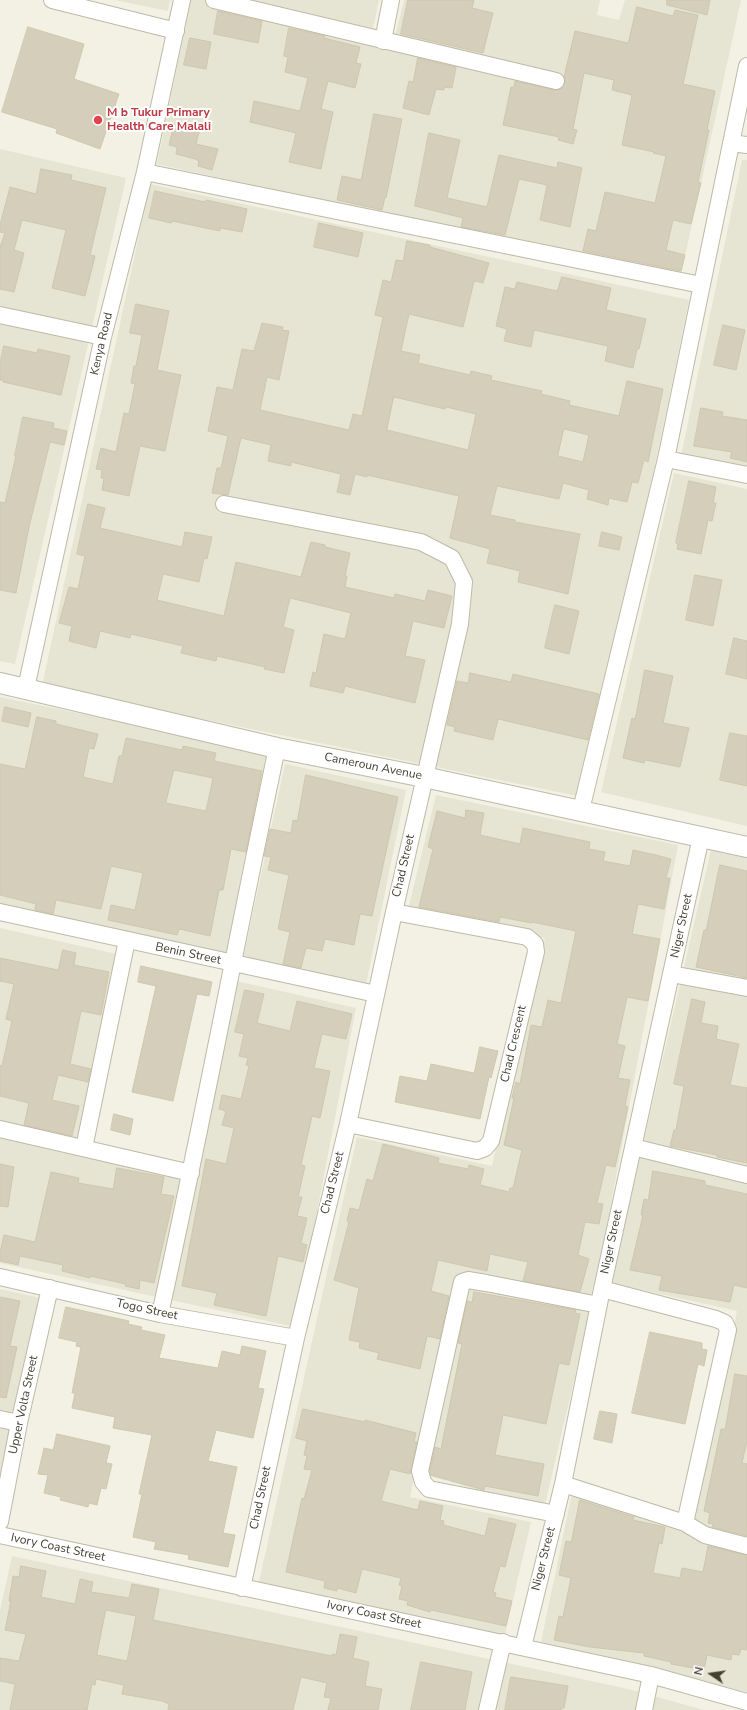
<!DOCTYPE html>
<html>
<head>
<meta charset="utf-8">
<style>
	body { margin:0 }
	#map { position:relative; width:747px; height:1710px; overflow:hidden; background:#f2f1e4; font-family:"Nunito Sans",sans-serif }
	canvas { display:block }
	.north { position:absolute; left:691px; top:1654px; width:40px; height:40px; -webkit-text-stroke:3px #fff; paint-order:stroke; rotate:283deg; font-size:11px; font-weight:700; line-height:16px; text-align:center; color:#444134 }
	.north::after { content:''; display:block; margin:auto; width:14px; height:18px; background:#444134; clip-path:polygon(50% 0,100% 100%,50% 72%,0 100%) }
</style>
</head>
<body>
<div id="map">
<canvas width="747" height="1710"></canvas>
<div class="north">N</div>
</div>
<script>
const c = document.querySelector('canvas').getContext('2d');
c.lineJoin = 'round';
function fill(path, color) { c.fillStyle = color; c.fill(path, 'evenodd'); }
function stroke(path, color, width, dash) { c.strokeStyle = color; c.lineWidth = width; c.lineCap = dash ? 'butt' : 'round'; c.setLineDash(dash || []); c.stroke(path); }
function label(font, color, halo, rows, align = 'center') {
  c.font = font + ' "Nunito Sans",sans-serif'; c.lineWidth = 4; c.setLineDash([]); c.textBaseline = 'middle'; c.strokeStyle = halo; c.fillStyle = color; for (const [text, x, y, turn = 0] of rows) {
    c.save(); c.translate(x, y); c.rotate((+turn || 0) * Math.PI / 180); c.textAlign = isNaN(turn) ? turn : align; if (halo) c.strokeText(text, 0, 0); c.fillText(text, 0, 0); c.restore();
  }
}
fill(new Path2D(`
	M 115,0 L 170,0 L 168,11 Z
	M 191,0 L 379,0 L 373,28 L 396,33 L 404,0 L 600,0 L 597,15 L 619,20 L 625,0 L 741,0 L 680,279 L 157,164 Z
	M 0,149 L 126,178 L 15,664 L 0,661 Z
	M 742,160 L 747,160 L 747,481 L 679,466 Z
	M 150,184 L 689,300 L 587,798 L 42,686 Z
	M 674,473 L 747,489 L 747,826 L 601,792 Z
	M 0,697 L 272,753 L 231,954 L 0,907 Z
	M 285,764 L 406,790 L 365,989 L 242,963 Z
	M 436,795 L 678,845 L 605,1235 L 590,1300 L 459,1275 L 410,1497 L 531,1522 L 504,1638 L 259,1582 L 357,1137 L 492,1166 L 545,938 L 408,910 Z
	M 711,850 L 747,858 L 747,1692 L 541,1642 L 572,1493 L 694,1518 L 737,1311 L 611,1283 Z
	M 0,928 L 121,955 L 77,1155 L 193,1182 L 236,981 L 356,1008 L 295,1327 L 0,1263 Z
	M 468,1285 L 591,1307 L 544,1509 L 426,1475 Z
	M 0,1289 L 41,1298 L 0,1489 Z
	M 12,1556 L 628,1689 L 704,1710 L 0,1710 L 0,1611 Z`), '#e6e4d2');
const building = new Path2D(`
	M 408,0 L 474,0 L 472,8 L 493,13 L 483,53 L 401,34 Z
	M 667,0 L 710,0 L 707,15 L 667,5 Z
	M 637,7 L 673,16 L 675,10 L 698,15 L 683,84 L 715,91 L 707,130 L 709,130 L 698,182 L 701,183 L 691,224 L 673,220 L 666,250 L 685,255 L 681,271 L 583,251 L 588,229 L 596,231 L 605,192 L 655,203 L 666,156 L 653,153 L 654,152 L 622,145 L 632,95 L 612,90 L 614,80 L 584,73 L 573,129 L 577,130 L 573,144 L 558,140 L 559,137 L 503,125 L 511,87 L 514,87 L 515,81 L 554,90 L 559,90 L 565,84 L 564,77 L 575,31 L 628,43 Z
	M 218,11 L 262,21 L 258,43 L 214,34 Z
	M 28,27 L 84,44 L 74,79 L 119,94 L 100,149 L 56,133 L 57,129 L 2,112 Z
	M 289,28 L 325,36 L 324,38 L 360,47 L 356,63 L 361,64 L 355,88 L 328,81 L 321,109 L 333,112 L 321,169 L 289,162 L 296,133 L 250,122 L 254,101 L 300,111 L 308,78 L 285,72 L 288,57 L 284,56 Z
	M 190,38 L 211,42 L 206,69 L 184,65 Z
	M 418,58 L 456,67 L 452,88 L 444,87 L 444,90 L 436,89 L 429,115 L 403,108 L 409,81 L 413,82 Z
	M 374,114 L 402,119 L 386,198 L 385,197 L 382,210 L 337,200 L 342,176 L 361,180 Z
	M 184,121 L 201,125 L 196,144 L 218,149 L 212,170 L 198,166 L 199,161 L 195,159 L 176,154 L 177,147 L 169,145 L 174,124 L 183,126 Z
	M 429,133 L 460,140 L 447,198 L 487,207 L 499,155 L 557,168 L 558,162 L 582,168 L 570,227 L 540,220 L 547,185 L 519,179 L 505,235 L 461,227 L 463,218 L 415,206 Z
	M 41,169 L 72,175 L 71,180 L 106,188 L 90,255 L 95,256 L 85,296 L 52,288 L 66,230 L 22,220 L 14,250 L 24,253 L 14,292 L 0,289 L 0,247 L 5,233 L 0,232 L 0,225 L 10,187 L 36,194 Z
	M 155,191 L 205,202 L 206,200 L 247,209 L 242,232 L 220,228 L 220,231 L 172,221 L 171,223 L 149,218 Z
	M 319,223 L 363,233 L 358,257 L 314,247 Z
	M 407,241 L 430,245 L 430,247 L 489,263 L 483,283 L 474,281 L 463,327 L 409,314 L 401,351 L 420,355 L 418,363 L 470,375 L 471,371 L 492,376 L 491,380 L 542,391 L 541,394 L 570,401 L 569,405 L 619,416 L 627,381 L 663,389 L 648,462 L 644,460 L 638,483 L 632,482 L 627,502 L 609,498 L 608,505 L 587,499 L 589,490 L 563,483 L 559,499 L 497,486 L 490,515 L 515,520 L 515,522 L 580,534 L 568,594 L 518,582 L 520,571 L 487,563 L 490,549 L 450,538 L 459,496 L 367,475 L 367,477 L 355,474 L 350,495 L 337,492 L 341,474 L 291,462 L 291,466 L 268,461 L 271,445 L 241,438 L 228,495 L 212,493 L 217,468 L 221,468 L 228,436 L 208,431 L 217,387 L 233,390 L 242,349 L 254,351 L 262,323 L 283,327 L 282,330 L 289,331 L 279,380 L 267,377 L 260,410 L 349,430 L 353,414 L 362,416 L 383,317 L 375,315 L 383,280 L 391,282 L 396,260 L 403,261 ZM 394,397 L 445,409 L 446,407 L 476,414 L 468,450 L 387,430 ZM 564,429 L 589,435 L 583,462 L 558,456 Z
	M 562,277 L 611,288 L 606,310 L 646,319 L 639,349 L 637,349 L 633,368 L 605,361 L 608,346 L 534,330 L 531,347 L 504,341 L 507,329 L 496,326 L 505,287 L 515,289 L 517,282 L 557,291 Z
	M 136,304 L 169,311 L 157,370 L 181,375 L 165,451 L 140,446 L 129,496 L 102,490 L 104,478 L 101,478 L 102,470 L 96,469 L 101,448 L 116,452 L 124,413 L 129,414 L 135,384 L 131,383 L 134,366 L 136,366 L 142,335 L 130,333 Z
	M 723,325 L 745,330 L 736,370 L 714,365 Z
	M 4,346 L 37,353 L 38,349 L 70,356 L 61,395 L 3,382 L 3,380 L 0,380 L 0,363 Z
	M 701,408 L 723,412 L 722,416 L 747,420 L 747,462 L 730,458 L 732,452 L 694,446 Z
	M 23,417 L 54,423 L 53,428 L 67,431 L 64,445 L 50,442 L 29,527 L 16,593 L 0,590 L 0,502 L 5,503 L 16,456 L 15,456 Z
	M 689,481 L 716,487 L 713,503 L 716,503 L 712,521 L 708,520 L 701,554 L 677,549 L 678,544 L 676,543 Z
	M 88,504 L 105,508 L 100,528 L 182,547 L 185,532 L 212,537 L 207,559 L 204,558 L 199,582 L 163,574 L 157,600 L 224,616 L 236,562 L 301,577 L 311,542 L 325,545 L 325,547 L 350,553 L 345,576 L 347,576 L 345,587 L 394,598 L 395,594 L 425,601 L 428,590 L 452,596 L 444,628 L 413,621 L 405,656 L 425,660 L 415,703 L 345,686 L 343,693 L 310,686 L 313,672 L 316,673 L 324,634 L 345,639 L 351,613 L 290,598 L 283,627 L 294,630 L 284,673 L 264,669 L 265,667 L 217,656 L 216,661 L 181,653 L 183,646 L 131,634 L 130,638 L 100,631 L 96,648 L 69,641 L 72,626 L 59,623 L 69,587 L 78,589 L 85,556 L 77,554 Z
	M 602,532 L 622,537 L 619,550 L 599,546 Z
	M 695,575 L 722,580 L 713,626 L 686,620 Z
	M 555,605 L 579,611 L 569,654 L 545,648 Z
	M 734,638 L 747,641 L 747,679 L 726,674 Z
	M 645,670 L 673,676 L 663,723 L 689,728 L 680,767 L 645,760 L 644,763 L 623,758 L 632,718 L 635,719 Z
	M 470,673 L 511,682 L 513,674 L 599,694 L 588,740 L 498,719 L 493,740 L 454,731 L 455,727 L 447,725 L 457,681 L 468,683 Z
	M 5,707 L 31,713 L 28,727 L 2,721 Z
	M 37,717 L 56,721 L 56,724 L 98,734 L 94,749 L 89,748 L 83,777 L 113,784 L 119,756 L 122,756 L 126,738 L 182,750 L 183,746 L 216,753 L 214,761 L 262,771 L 246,852 L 231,849 L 223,890 L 219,890 L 210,936 L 179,929 L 177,935 L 108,920 L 111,905 L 135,910 L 143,873 L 111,866 L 101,909 L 56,900 L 53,914 L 35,910 L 36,904 L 0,895 L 0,764 L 25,769 ZM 174,770 L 213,778 L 206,811 L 166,803 Z
	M 730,733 L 747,736 L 747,786 L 720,780 Z
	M 306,775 L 398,797 L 372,916 L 360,914 L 354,945 L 325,939 L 322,951 L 306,948 L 301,968 L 283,964 L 290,932 L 278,929 L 289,875 L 268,870 L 271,857 L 264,856 L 270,829 L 291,833 L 293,820 L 297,821 Z
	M 466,810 L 484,813 L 480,835 L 520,844 L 523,828 L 590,842 L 589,849 L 605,852 L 603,861 L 630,866 L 633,850 L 656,855 L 671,859 L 666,878 L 670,878 L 664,909 L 638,904 L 632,934 L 660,939 L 648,1001 L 627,997 L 617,1044 L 625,1046 L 618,1078 L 630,1080 L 625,1106 L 628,1107 L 615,1167 L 606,1165 L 597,1203 L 603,1204 L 599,1224 L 585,1222 L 578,1255 L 589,1259 L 580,1292 L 523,1281 L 528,1262 L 490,1254 L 487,1271 L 438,1260 L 431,1291 L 449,1296 L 440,1339 L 427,1336 L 420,1369 L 377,1359 L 379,1353 L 359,1348 L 360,1342 L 349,1340 L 359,1288 L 334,1280 L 349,1222 L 347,1221 L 350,1208 L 359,1210 L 367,1179 L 373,1181 L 383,1144 L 439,1158 L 438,1163 L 468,1169 L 469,1165 L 484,1169 L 480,1185 L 509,1192 L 510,1188 L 513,1188 L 522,1150 L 504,1145 L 514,1098 L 512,1098 L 516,1082 L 520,1084 L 531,1025 L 542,1027 L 548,1000 L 561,1003 L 576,931 L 532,922 L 532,923 L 500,917 L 499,922 L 419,907 L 433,849 L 428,847 L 437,811 L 465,818 Z
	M 720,865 L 747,871 L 747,978 L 696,967 L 704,930 L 706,930 Z
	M 63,950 L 76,953 L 74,965 L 109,972 L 101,1015 L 81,1011 L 73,1050 L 70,1064 L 91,1069 L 88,1082 L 58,1075 L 52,1100 L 79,1106 L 72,1136 L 24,1125 L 29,1103 L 0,1096 L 0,1065 L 2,1066 L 12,1021 L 6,1019 L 14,984 L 0,981 L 0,958 L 58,970 Z
	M 141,966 L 212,982 L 209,996 L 197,994 L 173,1101 L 132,1092 L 156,986 L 138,982 Z
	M 245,990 L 264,994 L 257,1023 L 290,1031 L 297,1001 L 352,1014 L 346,1039 L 322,1034 L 314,1068 L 330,1071 L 320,1118 L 312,1116 L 301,1165 L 305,1166 L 298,1197 L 302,1197 L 297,1216 L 307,1218 L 301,1243 L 307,1245 L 303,1262 L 278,1256 L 266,1316 L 214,1305 L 217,1293 L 182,1286 L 206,1159 L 226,1164 L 234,1128 L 222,1125 L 226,1111 L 219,1109 L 222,1095 L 241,1099 L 249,1066 L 246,1065 L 248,1058 L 239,1056 L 244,1034 L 235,1032 Z
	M 692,999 L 705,1002 L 701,1023 L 718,1026 L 716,1039 L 739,1044 L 730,1085 L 747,1088 L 747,1163 L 717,1157 L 717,1155 L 670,1146 L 674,1130 L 676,1130 L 684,1086 L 674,1084 Z
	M 480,1047 L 498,1051 L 491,1078 L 489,1077 L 480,1119 L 395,1102 L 400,1076 L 427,1081 L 431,1064 L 474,1073 Z
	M 114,1114 L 133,1119 L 130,1135 L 111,1130 Z
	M 0,1164 L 14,1167 L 8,1207 L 0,1206 Z
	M 117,1168 L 164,1177 L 161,1194 L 174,1196 L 154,1283 L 140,1280 L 139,1289 L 125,1286 L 126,1284 L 90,1276 L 90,1278 L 62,1271 L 63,1265 L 20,1256 L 18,1265 L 0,1261 L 0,1252 L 4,1235 L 35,1242 L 51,1172 L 79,1178 L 78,1183 L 113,1189 Z
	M 653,1171 L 705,1181 L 705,1185 L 747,1194 L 747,1288 L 734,1285 L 730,1302 L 659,1290 L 662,1276 L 630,1270 L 643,1215 L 641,1215 L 644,1199 L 648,1200 Z
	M 474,1292 L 576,1310 L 575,1313 L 580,1314 L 569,1365 L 559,1363 L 546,1424 L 503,1415 L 495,1455 L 544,1464 L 538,1496 L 485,1486 L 484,1490 L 431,1475 L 430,1471 L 435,1447 L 441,1449 L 462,1344 L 458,1343 L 467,1301 L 472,1302 Z
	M 0,1297 L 20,1301 L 10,1346 L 17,1347 L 6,1398 L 0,1397 Z
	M 66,1307 L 129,1321 L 128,1324 L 142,1327 L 141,1330 L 165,1335 L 159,1358 L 218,1368 L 222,1351 L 240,1355 L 242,1346 L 266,1351 L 258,1388 L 264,1389 L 253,1438 L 216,1430 L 208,1461 L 237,1467 L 223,1533 L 235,1535 L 228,1567 L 188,1559 L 189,1555 L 154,1549 L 156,1542 L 133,1537 L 142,1494 L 139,1494 L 152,1435 L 113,1428 L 115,1417 L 72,1408 L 75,1393 L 72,1393 L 81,1347 L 76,1346 L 77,1342 L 59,1338 Z
	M 650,1332 L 702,1343 L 702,1349 L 707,1350 L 704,1366 L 698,1364 L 685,1424 L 632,1413 Z
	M 735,1374 L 747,1376 L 747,1441 L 742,1463 L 747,1464 L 747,1536 L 712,1527 L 713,1524 L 708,1523 L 710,1513 L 704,1511 L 721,1429 L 725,1429 Z
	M 303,1409 L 365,1422 L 365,1420 L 416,1433 L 414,1442 L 417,1442 L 410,1474 L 390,1469 L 381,1501 L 418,1510 L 420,1501 L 443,1506 L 440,1520 L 444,1521 L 443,1525 L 485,1536 L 489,1518 L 516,1524 L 505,1567 L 500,1566 L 493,1592 L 496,1593 L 495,1597 L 512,1601 L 506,1626 L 431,1610 L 430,1612 L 407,1605 L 408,1601 L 399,1599 L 402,1586 L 399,1585 L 401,1578 L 362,1569 L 356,1593 L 337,1588 L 337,1591 L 324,1588 L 325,1581 L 286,1572 L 302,1498 L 304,1499 L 312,1470 L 304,1469 L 307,1456 L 304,1455 L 307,1441 L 296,1438 Z
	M 600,1411 L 617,1414 L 612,1443 L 594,1439 Z
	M 57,1434 L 110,1446 L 106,1463 L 112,1464 L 106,1489 L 101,1488 L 97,1505 L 89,1503 L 88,1507 L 60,1500 L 61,1497 L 44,1493 L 48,1475 L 38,1474 L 44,1448 L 53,1450 Z
	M 580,1500 L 634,1517 L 633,1520 L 665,1527 L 662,1544 L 659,1543 L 653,1573 L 680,1578 L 682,1568 L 703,1572 L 708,1546 L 747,1555 L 747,1650 L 741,1649 L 739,1655 L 732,1654 L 731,1660 L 707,1655 L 704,1670 L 671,1664 L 671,1662 L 644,1656 L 644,1653 L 590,1647 L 554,1640 L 559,1616 L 563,1617 L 571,1578 L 559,1575 L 566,1541 L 571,1542 Z
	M 21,1566 L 46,1571 L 41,1597 L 75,1604 L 80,1579 L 93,1582 L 91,1592 L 129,1598 L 132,1584 L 159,1589 L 153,1620 L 332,1656 L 332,1654 L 336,1655 L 340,1634 L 357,1637 L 353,1658 L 369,1662 L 365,1686 L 382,1689 L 378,1710 L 328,1710 L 331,1698 L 324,1697 L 327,1683 L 301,1677 L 293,1710 L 168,1710 L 169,1704 L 162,1701 L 122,1694 L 124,1685 L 96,1679 L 95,1685 L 92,1684 L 87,1710 L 10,1710 L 15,1684 L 0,1681 L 0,1658 L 19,1661 L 26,1634 L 5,1630 L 11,1601 L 9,1601 L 13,1576 L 19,1577 ZM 106,1610 L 136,1616 L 127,1661 L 97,1655 Z
	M 421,1662 L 472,1672 L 465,1710 L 411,1710 Z
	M 511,1677 L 568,1686 L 564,1708 L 561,1708 L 561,1710 L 505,1710 Z`);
fill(building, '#d4ceba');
stroke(building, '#cec8ad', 1);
const minor = new Path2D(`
	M 52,0 L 176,31
	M 214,0 L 556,81
	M 383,41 L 391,0
	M 731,143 L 747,145
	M 145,172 L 701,285
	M 0,315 L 103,337
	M 666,459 L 747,475
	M 224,504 L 421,542 L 452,558 L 464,582 L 460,624 L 394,912 L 348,1124 L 296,1338 L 242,1588
	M 26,688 L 103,337 L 145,172 L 182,0
	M 581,810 L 666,459 L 747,66
	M 0,912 L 376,994
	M 671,974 L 747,988
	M 348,1124 L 477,1151 L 485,1148 L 491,1141 L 536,952 L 535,944 L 527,937 L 394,912
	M 0,1129 L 191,1173
	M 633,1147 L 747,1175
	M 84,1148 L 127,940
	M 0,1277 L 160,1314 L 296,1338
	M 602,1289 L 716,1319 L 725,1323 L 728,1330 L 685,1523
	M 160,1314 C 202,1126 237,936 277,748
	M 0,1419 L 19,1423
	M 563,1484 L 685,1523 L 705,1535 L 747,1546
	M 556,1514 L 429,1489 L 423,1482 L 420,1471 L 462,1282 L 468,1280 L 486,1283 L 599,1305
	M 0,1522 L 19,1423 L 50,1288
	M 0,1535 L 651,1675 L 747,1702
	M 523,1647 L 563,1484 L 602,1289 L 701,837
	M 487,1710 L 503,1642
	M 644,1710 L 651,1675`);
const tertiary = new Path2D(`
	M 0,683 L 277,748 L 424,777 L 747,847`);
stroke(minor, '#bebaa7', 18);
stroke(tertiary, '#bebaa7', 22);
stroke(minor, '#fff', 16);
stroke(tertiary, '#fff', 20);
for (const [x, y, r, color] of [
	[98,120,5,"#e0444e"]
]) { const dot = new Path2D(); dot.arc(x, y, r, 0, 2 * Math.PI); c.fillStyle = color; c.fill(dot); stroke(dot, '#fff', 1.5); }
label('bold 12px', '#be3a42', '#fff', [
	["M b Tukur Primary",107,113],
	["Health Care Malali",107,127]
], 'left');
label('12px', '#444134', '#fff', [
	["Kenya Road",102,344,-77],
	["Cameroun Avenue",373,767,11],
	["Chad Street",404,866,-77],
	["Niger Street",682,926,-78],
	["Benin Street",188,954,12],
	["Chad Crescent",514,1044,-77],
	["Chad Street",333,1183,-76],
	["Niger Street",612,1242,-78],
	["Togo Street",147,1310,12],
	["Upper Volta Street",24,1405,-78],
	["Chad Street",261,1498,-78],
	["Ivory Coast Street",58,1548,12],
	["Niger Street",544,1559,-76],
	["Ivory Coast Street",374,1615,12]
]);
</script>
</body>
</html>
